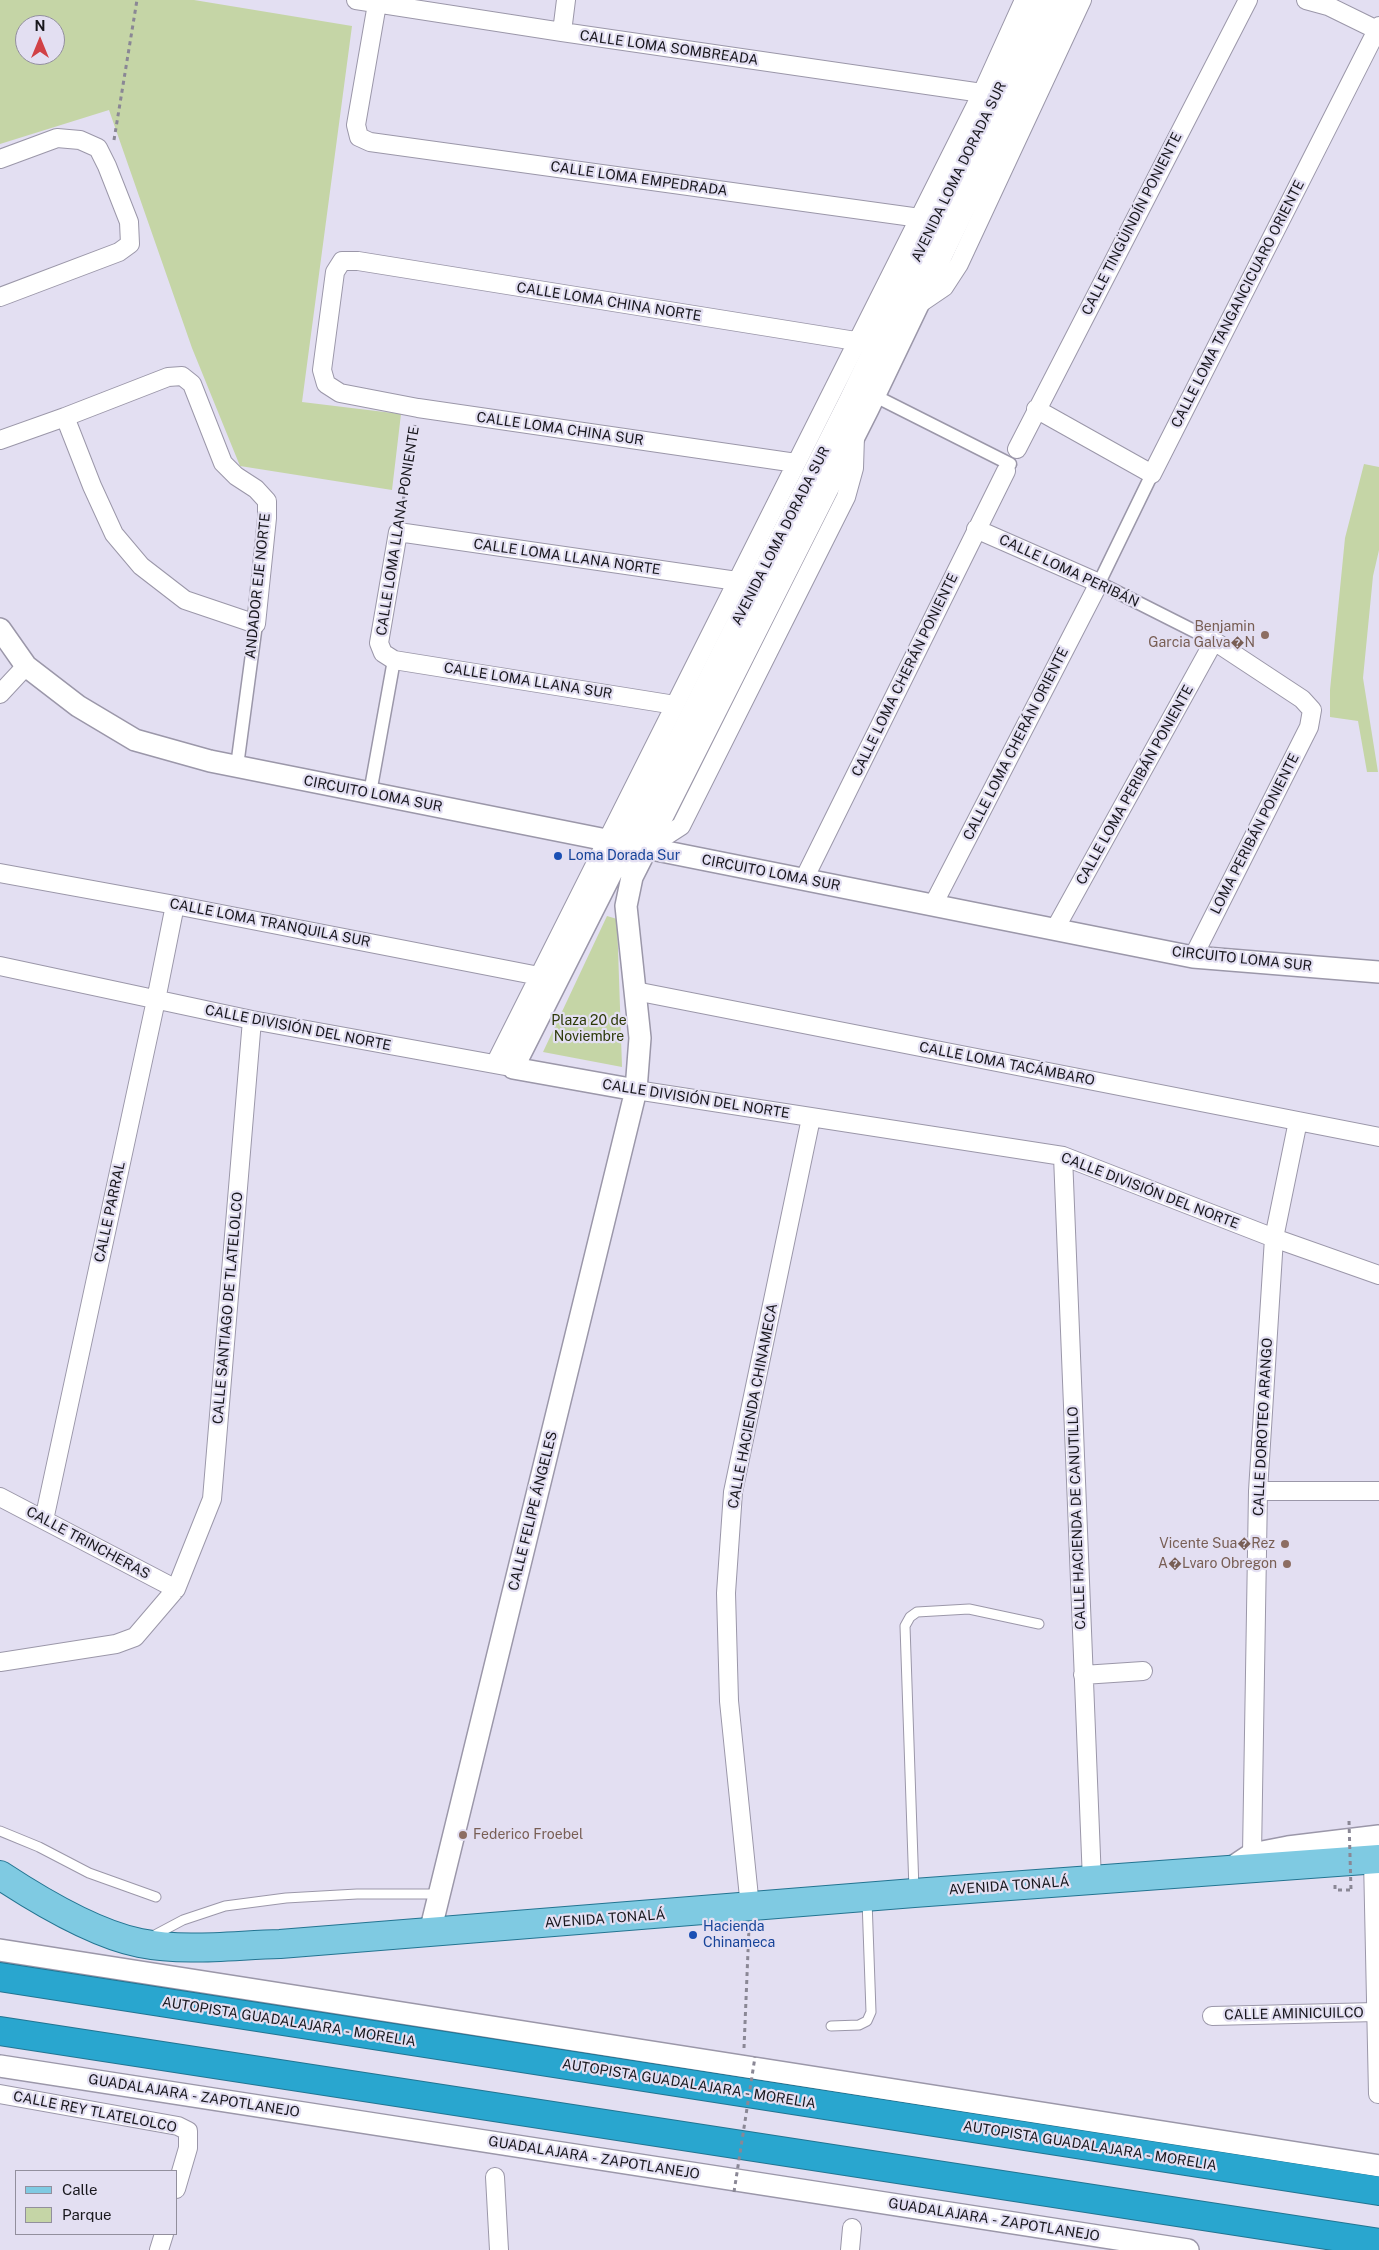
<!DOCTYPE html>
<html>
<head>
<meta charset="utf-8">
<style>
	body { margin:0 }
	#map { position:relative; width:1379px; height:2250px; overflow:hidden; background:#e3dff2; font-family:"Public Sans",sans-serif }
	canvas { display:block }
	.legend { position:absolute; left:15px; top:2170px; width:162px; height:65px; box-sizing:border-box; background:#e3dff2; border:1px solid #928f9d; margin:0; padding:6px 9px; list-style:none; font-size:15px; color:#18171d }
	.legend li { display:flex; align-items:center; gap:10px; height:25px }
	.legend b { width:25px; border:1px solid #928f9d }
	.north { position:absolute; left:15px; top:15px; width:50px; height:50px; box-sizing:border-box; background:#e3dff2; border:1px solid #928f9d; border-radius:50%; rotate:0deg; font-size:14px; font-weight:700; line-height:20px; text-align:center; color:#18171d }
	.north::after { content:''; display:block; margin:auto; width:18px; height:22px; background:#d14146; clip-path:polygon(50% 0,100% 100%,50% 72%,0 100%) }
</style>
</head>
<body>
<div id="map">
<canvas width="1379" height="2250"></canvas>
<ul class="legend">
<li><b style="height:6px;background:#7fcae2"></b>Calle</li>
<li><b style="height:14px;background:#c5d5a6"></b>Parque</li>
</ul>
<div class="north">N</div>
</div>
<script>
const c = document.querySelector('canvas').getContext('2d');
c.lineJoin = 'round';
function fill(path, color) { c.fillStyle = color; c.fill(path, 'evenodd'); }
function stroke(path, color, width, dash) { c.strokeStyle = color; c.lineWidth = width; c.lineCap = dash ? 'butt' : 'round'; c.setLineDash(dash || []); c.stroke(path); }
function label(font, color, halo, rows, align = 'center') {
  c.font = font + ' "Public Sans",sans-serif'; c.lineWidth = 4.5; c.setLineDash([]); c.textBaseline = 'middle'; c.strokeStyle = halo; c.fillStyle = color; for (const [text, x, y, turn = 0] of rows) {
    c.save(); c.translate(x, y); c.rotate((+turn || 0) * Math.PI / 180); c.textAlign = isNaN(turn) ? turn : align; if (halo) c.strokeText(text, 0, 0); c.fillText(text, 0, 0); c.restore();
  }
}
fill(new Path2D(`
	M 0,0 L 194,0 L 352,26 L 302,402 L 401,414 L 392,490 L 240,466 L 192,348 L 109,110 L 0,144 ZM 25,25 L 55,25 L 55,55 L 25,55 Z
	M 1364,464 L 1379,467 L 1379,550 L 1373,576 L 1363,678 L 1378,772 L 1367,772 L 1358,721 L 1330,717 L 1330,690 L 1345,538 Z
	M 607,916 L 617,919 L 622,1067 L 543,1052 Z`), '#c5d5a6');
const service = new Path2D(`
	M 0,1831 L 39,1847 L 89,1873 L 156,1897
	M 914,1890 L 905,1626 L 910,1617 L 917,1612 L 969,1609 L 1039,1624
	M 151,1937 L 183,1920 L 225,1906 L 286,1898 L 357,1894 L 438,1894
	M 831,2026 L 859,2025 L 867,2021 L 871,2012 L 867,1900`);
const pedestrian = new Path2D(`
	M 875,396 L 1010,464
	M 1152,474 L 1099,583 L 1214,641
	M 237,766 L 256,624
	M 370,793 L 394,660`);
const minor = new Path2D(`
	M 356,0 L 562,32 L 982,93
	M 1306,0 L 1328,6 L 1379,31
	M 377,4 L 356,125 L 359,137 L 370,142 L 920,218
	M 562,32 L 566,0
	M 0,159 L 57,138 L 80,140 L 98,148 L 107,166 L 129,222 L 130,244 L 119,252 L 0,297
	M 919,304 L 944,287 L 959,264 L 1082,0
	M 1036,409 L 1152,474 L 1379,26
	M 0,440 L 65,417 L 168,377 L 182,376 L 192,384 L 223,463 L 236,476 L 256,489 L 267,501 L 267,518 L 256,624 L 185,600 L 141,566 L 114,534 L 92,486 L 65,417
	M 1017,449 L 1248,0
	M 796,463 L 418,408 L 340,393 L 326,384 L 322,370 L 335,272 L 342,261 L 358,261 L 868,343
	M 0,694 L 26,666
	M 675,705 L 394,660 L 383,653 L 379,643 L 398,532 L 737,581
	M 647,848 L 681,826 L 846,497 L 854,468 L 855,436
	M 0,873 L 175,905 L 539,976
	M 804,879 L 1006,471
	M 933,905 L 1099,583 L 976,529
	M 1055,929 L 1214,641 L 1302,699 L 1312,710 L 1309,727 L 1193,957
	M 0,966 L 252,1020 L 505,1066
	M 635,991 L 1379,1137
	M 495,1064 L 982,93 L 1024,0
	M 636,1090 L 1063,1156 L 1274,1238 L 1379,1275
	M 1063,1156 L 1092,1881
	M 1258,1491 L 1379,1491
	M 0,1497 L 176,1589
	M 44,1520 L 156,1000 L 175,905
	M 0,1662 L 116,1644 L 135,1637 L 176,1589 L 212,1499 L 252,1020
	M 1083,1675 L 1143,1671
	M 1252,1854 L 1258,1491 L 1274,1238 L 1298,1121
	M 1373,1859 L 1378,2094
	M 750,1907 L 729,1701 L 726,1593 L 733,1492 L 811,1118
	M 1212,2016 L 1376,2012
	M 0,2094 L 178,2126 L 188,2131 L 188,2148 L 176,2189
	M 495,2177 L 499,2250
	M 159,2250 L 164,2234
	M 850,2250 L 852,2228`);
const tertiary = new Path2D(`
	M 0,629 L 26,666 L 78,706 L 135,740 L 210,761 L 1193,957 L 1379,972
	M 636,1090 L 513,1068 L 850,400 L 1042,0
	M 1228,1870 L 1252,1854 L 1288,1847 L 1379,1836
	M 430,1932 L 636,1090 L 640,1038 L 626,906 L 632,877 L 868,409 L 1064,0
	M 0,1950 L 1379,2166
	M 0,2066 L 1188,2250`);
const primary = new Path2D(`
	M 0,1875 C 38,1900 95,1934 140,1943 C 185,1952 235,1945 280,1944 L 914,1893 L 1379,1859`);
const motorway = new Path2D(`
	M 0,1977 L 1379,2191
	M 0,2031 L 1379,2243`);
stroke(service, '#9b97a9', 11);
stroke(pedestrian, '#9b97a9', 15);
stroke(minor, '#9b97a9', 20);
stroke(tertiary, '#9b97a9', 24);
stroke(primary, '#237491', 30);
stroke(motorway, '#237491', 30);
stroke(new Path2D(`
	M 114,140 L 137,0
	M 401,515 L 415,425
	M 1335,1885 L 1335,1890 L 1351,1890
	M 744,2048 L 749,1927`), '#8a8795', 3, [4, 4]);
stroke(service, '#fff', 9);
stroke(pedestrian, '#fff', 12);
stroke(minor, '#fff', 18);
stroke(tertiary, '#fff', 21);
stroke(primary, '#7fcae2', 28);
stroke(motorway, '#29a6cf', 28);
stroke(new Path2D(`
	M 1349,1821 L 1351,1890
	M 734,2192 L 755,2057`), '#8a8795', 3, [4, 4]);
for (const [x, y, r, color] of [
	[1265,635,5,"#8d6e63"],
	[558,856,5,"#1a4fb4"],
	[1285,1544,5,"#8d6e63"],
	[1287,1564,5,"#8d6e63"],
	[463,1835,5,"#8d6e63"],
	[693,1935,5,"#1a4fb4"]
]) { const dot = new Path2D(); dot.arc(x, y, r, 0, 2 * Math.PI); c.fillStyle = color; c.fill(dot); stroke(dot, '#e3dff2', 2); }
label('14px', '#18171d', '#e3dff2', [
	["CALLE LOMA SOMBREADA",669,48,8],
	["AVENIDA LOMA DORADA SUR",959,172,-64],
	["CALLE LOMA EMPEDRADA",639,179,8],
	["CALLE TINGÜINDÍN PONIENTE",1132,224,-63],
	["CALLE LOMA CHINA NORTE",609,302,9],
	["CALLE LOMA TANGANCICUARO ORIENTE",1238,304,-63],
	["CALLE LOMA CHINA SUR",560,429,8],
	["CALLE LOMA LLANA PONIENTE",398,531,-81],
	["AVENIDA LOMA DORADA SUR",781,536,-63],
	["CALLE LOMA LLANA NORTE",567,557,8],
	["CALLE LOMA PERIBÁN",1069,571,25],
	["ANDADOR EJE NORTE",258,586,-84],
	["CALLE LOMA CHERÁN PONIENTE",905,675,-64],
	["CALLE LOMA LLANA SUR",528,681,9],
	["CALLE LOMA CHERÁN ORIENTE",1016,744,-63],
	["CALLE LOMA PERIBÁN PONIENTE",1135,785,-61],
	["CIRCUITO LOMA SUR",373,794,11],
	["LOMA PERIBÁN PONIENTE",1255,834,-63],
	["CIRCUITO LOMA SUR",771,873,11],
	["CALLE LOMA TRANQUILA SUR",270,923,11],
	["CIRCUITO LOMA SUR",1242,959,6],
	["CALLE DIVISIÓN DEL NORTE",298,1028,11],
	["CALLE LOMA TACÁMBARO",1007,1064,11],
	["CALLE DIVISIÓN DEL NORTE",696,1099,9],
	["CALLE DIVISIÓN DEL NORTE",1150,1191,21],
	["CALLE PARRAL",110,1212,-78],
	["CALLE SANTIAGO DE TLATELOLCO",228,1308,-85],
	["CALLE HACIENDA CHINAMECA",753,1406,-79],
	["CALLE DOROTEO ARANGO",1263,1427,-87],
	["CALLE FELIPE ÁNGELES",533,1511,-76],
	["CALLE HACIENDA DE CANUTILLO",1077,1518,-92],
	["CALLE TRINCHERAS",88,1543,28],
	["AVENIDA TONALÁ",1009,1886,-4],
	["AVENIDA TONALÁ",605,1919,-4],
	["CALLE AMINICUILCO",1294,2014,-1],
	["AUTOPISTA GUADALAJARA - MORELIA",289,2022,9],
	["AUTOPISTA GUADALAJARA - MORELIA",689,2084,9],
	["GUADALAJARA - ZAPOTLANEJO",194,2096,9],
	["CALLE REY TLATELOLCO",95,2112,11],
	["AUTOPISTA GUADALAJARA - MORELIA",1090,2146,9],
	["GUADALAJARA - ZAPOTLANEJO",594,2158,9],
	["GUADALAJARA - ZAPOTLANEJO",994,2220,9]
]);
label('14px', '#785e54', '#e3dff2', [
	["Benjamin",1255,627],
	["Garcia Galva�N",1255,643],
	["Vicente Sua�Rez",1275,1544],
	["A�Lvaro Obregon",1277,1564],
	["Federico Froebel",473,1835,"left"]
], 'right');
label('14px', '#164399', '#e3dff2', [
	["Loma Dorada Sur",568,856],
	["Hacienda",703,1927],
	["Chinameca",703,1943]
], 'left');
label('14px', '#2c3907', '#e3dff2', [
	["Plaza 20 de",589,1021],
	["Noviembre",589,1037]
]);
</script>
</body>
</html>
